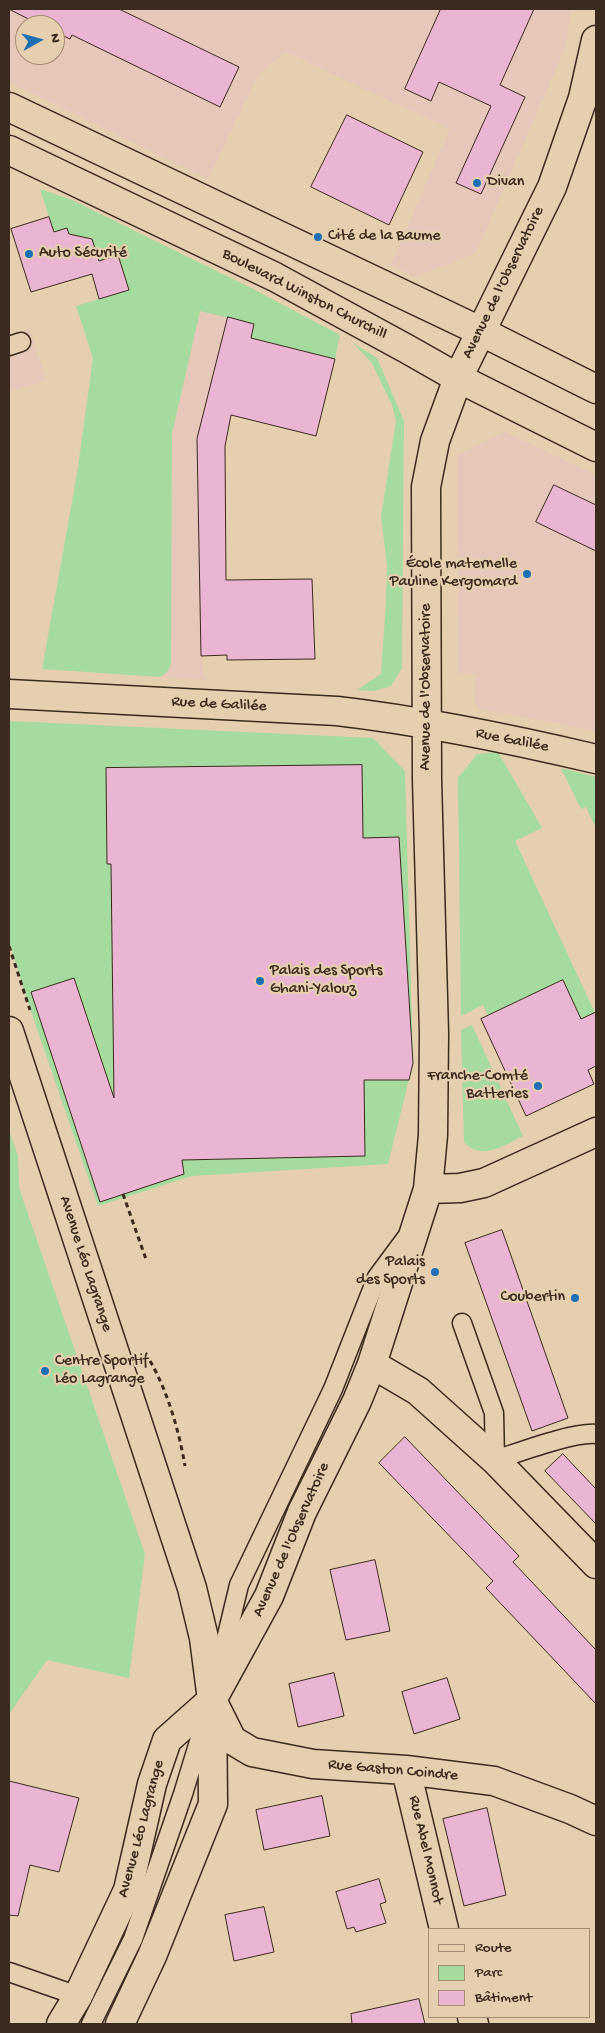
<!DOCTYPE html>
<html>
<head>
<meta charset="utf-8">
<style>
	body { margin:0 }
	#map { position:relative; width:605px; height:2033px; overflow:hidden; background:#e5cfae; font-family:"Gochi Hand",sans-serif }
	canvas { display:block }
	.frame { position:absolute; inset:0; border:10px solid #3b2a1e; pointer-events:none }
	.legend { position:absolute; left:428px; top:1928px; width:162px; height:90px; box-sizing:border-box; background:#e5cfae; border:1px solid #a18d74; margin:0; padding:6px 9px; list-style:none; font-size:15px; color:#3b2a1e }
	.legend li { display:flex; align-items:center; gap:10px; height:25px }
	.legend b { width:25px; border:1px solid #a18d74 }
	.north { position:absolute; left:15px; top:15px; width:50px; height:50px; box-sizing:border-box; background:#e5cfae; border:1px solid #a18d74; border-radius:50%; rotate:83deg; font-size:14px; font-weight:700; line-height:20px; text-align:center; color:#3b2a1e }
	.north::after { content:''; display:block; margin:auto; width:18px; height:22px; background:#1f6fb2; clip-path:polygon(50% 0,100% 100%,50% 72%,0 100%) }
</style>
</head>
<body>
<div id="map">
<canvas width="605" height="2033"></canvas>
<div class="frame"></div>
<ul class="legend">
<li><b style="height:6px;background:#e5cfae"></b>Route</li>
<li><b style="height:14px;background:#a5db9e"></b>Parc</li>
<li><b style="height:14px;background:#e9b5d2"></b>Bâtiment</li>
</ul>
<div class="north">N</div>
</div>
<script>
const c = document.querySelector('canvas').getContext('2d');
c.lineJoin = 'round';
function fill(path, color) { c.fillStyle = color; c.fill(path, 'evenodd'); }
function stroke(path, color, width, dash) { c.strokeStyle = color; c.lineWidth = width; c.lineCap = dash ? 'butt' : 'round'; c.setLineDash(dash || []); c.stroke(path); }
function label(font, color, halo, rows, align = 'center') {
  c.font = font + ' "Gochi Hand",sans-serif'; c.lineWidth = 4.5; c.setLineDash([]); c.textBaseline = 'middle'; c.strokeStyle = halo; c.fillStyle = color; for (const [text, x, y, turn = 0] of rows) {
    c.save(); c.translate(x, y); c.rotate((+turn || 0) * Math.PI / 180); c.textAlign = isNaN(turn) ? turn : align; if (halo) c.strokeText(text, 0, 0); c.fillText(text, 0, 0); c.restore();
  }
}
fill(new Path2D(`
	M 9,9 L 571,9 L 566,45 L 476,253 L 415,277 L 391,265 L 450,129 L 286,52 L 258,75 L 208,179 L 9,82 ZM 25,25 L 55,25 L 55,55 L 25,55 Z
	M 200,310 L 254,324 L 231,415 L 225,446 L 227,655 L 201,656 L 203,673 L 208,680 L 160,677 L 167,672 L 171,665 L 172,434 Z
	M 29,329 L 46,380 L 9,392 L 9,336 Z
	M 505,432 L 596,475 L 596,732 L 562,724 L 480,709 L 474,700 L 476,674 L 458,673 L 457,456 Z`), '#e6c7b9');
fill(new Path2D(`
	M 40,189 L 70,199 L 253,289 L 340,335 L 335,359 L 251,338 L 254,324 L 200,311 L 172,434 L 171,665 L 167,672 L 160,677 L 42,669 L 77,474 L 93,358 L 76,306 L 129,290 L 118,255 L 99,261 L 91,237 L 87,238 L 69,234 L 67,228 L 54,232 Z
	M 353,343 L 377,358 L 404,421 L 402,668 L 391,686 L 374,691 L 357,690 L 381,674 L 386,601 L 387,566 L 381,517 L 396,421 L 392,405 L 372,363 Z
	M 9,721 L 373,738 L 405,771 L 413,1063 L 388,1164 L 192,1176 L 98,1206 L 25,994 L 9,940 Z
	M 498,752 L 542,828 L 515,841 L 595,1013 L 581,1019 L 562,980 L 488,1015 L 483,1005 L 461,1016 L 458,778 L 477,754 Z
	M 561,768 L 596,777 L 596,825 L 595,826 L 586,807 L 581,809 Z
	M 472,1025 L 523,1136 C 504,1145 482,1162 464,1142 L 461,1030 Z
	M 9,1130 L 18,1156 L 19,1188 L 145,1554 L 129,1678 L 47,1660 L 9,1714 Z`), '#a5db9e');
const building = new Path2D(`
	M 9,9 L 119,9 L 239,67 L 220,107 L 72,35 L 70,39 L 55,32 L 55,25 L 41,25 Z
	M 441,9 L 534,9 L 500,85 L 525,97 L 481,194 L 456,183 L 491,106 L 439,82 L 431,101 L 405,89 Z
	M 347,115 L 423,152 L 389,225 L 311,187 Z
	M 49,217 L 54,232 L 67,228 L 69,234 L 92,239 L 99,261 L 118,255 L 129,290 L 99,299 L 92,274 L 31,292 L 11,229 Z
	M 228,317 L 254,324 L 251,338 L 335,359 L 316,436 L 231,415 L 225,446 L 226,580 L 312,579 L 315,659 L 227,660 L 227,655 L 201,656 L 197,439 Z
	M 554,485 L 596,505 L 596,551 L 536,522 Z
	M 362,765 L 363,838 L 399,837 L 413,1063 L 409,1080 L 364,1080 L 365,1156 L 182,1160 L 184,1174 L 100,1202 L 31,992 L 74,978 L 114,1098 L 111,864 L 107,864 L 106,768 Z
	M 563,980 L 581,1019 L 596,1012 L 596,1066 L 588,1070 L 594,1084 L 526,1116 L 481,1019 Z
	M 502,1230 L 568,1418 L 532,1431 L 465,1243 Z
	M 405,1437 L 519,1556 L 513,1562 L 596,1650 L 596,1704 L 486,1588 L 493,1581 L 379,1463 Z
	M 563,1454 L 596,1489 L 596,1524 L 545,1471 Z
	M 375,1560 L 390,1631 L 346,1640 L 330,1570 Z
	M 334,1673 L 344,1716 L 298,1727 L 289,1684 Z
	M 447,1678 L 460,1719 L 414,1734 L 402,1692 Z
	M 9,1781 L 79,1798 L 59,1872 L 30,1865 L 18,1916 L 9,1915 Z
	M 322,1796 L 330,1836 L 264,1850 L 256,1810 Z
	M 487,1808 L 506,1895 L 464,1906 L 443,1819 Z
	M 379,1879 L 386,1902 L 380,1904 L 386,1923 L 356,1932 L 354,1927 L 347,1929 L 336,1892 Z
	M 264,1907 L 274,1952 L 234,1961 L 225,1915 Z
	M 419,1999 L 425,2024 L 352,2024 L 351,2014 Z`);
fill(building, '#e9b5d2');
stroke(building, '#3b2a1e', 1);
const service = new Path2D(`
	M 9,346 L 21,342
	M 462,1323 L 494,1413 L 495,1460 C 520,1452 573,1432 596,1434
	M 218,1673 L 239,1585 L 333,1389 L 377,1277 L 406,1238
	M 9,1972 L 78,1996
	M 91,2024 L 133,1939 L 183,1794 L 205,1722`);
const minor = new Path2D(`
	M 596,40 L 583,98 L 552,187 L 458,378 L 435,441 L 426,487 L 427,779 L 434,1034 L 433,1135 L 428,1189 L 372,1364 L 357,1401 L 302,1512 L 269,1596 L 212,1700 L 232,1740 L 252,1752 L 313,1764 L 406,1770 L 494,1781 L 570,1809 L 596,1821
	M 9,694 L 337,711 C 424,721 511,739 596,759
	M 428,1189 L 460,1188 L 484,1183 L 596,1132
	M 372,1364 L 418,1391 L 495,1460 L 596,1564
	M 406,1770 L 444,1929
	M 472,2017 L 474,2024`);
const secondary = new Path2D(`
	M 9,1031 L 192,1588 L 204,1638 L 212,1700 L 213,1804 L 152,1956 L 120,2024
	M 61,2024 L 78,1996 L 128,1890 L 152,1784 L 167,1740 L 212,1700`);
const primary = new Path2D(`
	M 9,107 L 480,331 L 596,389
	M 9,150 L 275,277 L 407,349 L 458,378 L 596,447`);
stroke(service, '#3b2a1e', 21);
stroke(minor, '#3b2a1e', 31);
stroke(secondary, '#3b2a1e', 31);
stroke(primary, '#3b2a1e', 31);
stroke(new Path2D(`
	M 9,946 L 30,1010
	M 123,1194 L 147,1262
	M 150,1361 C 168,1392 179,1431 185,1466`), '#3b2a1e', 3, [5, 4]);
stroke(service, '#e5cfae', 18);
stroke(minor, '#e5cfae', 28);
stroke(secondary, '#e5cfae', 28);
stroke(primary, '#e5cfae', 28);
for (const [x, y, r, color] of [
	[477,183,5,"#1f6fb2"],
	[318,237,5,"#1f6fb2"],
	[29,254,5,"#1f6fb2"],
	[527,574,5,"#1f6fb2"],
	[260,981,5,"#1f6fb2"],
	[538,1086,5,"#1f6fb2"],
	[435,1272,5,"#1f6fb2"],
	[575,1298,5,"#1f6fb2"],
	[45,1371,5,"#1f6fb2"]
]) { const dot = new Path2D(); dot.arc(x, y, r, 0, 2 * Math.PI); c.fillStyle = color; c.fill(dot); stroke(dot, '#e5cfae', 2); }
label('16px', '#3b2a1e', '#e5cfae', [
	["Divan",487,183],
	["Cité de la Baume",328,237],
	["Auto Sécurité",39,254],
	["École maternelle",517,565,"right"],
	["Pauline Kergomard",517,583,"right"],
	["Palais des Sports",270,972],
	["Ghani-Yalouz",270,990],
	["Franche-Comté",528,1077,"right"],
	["Batteries",528,1095,"right"],
	["Palais",425,1263,"right"],
	["des Sports",425,1281,"right"],
	["Coubertin",565,1298,"right"],
	["Centre Sportif",55,1362],
	["Léo Lagrange",55,1380]
], 'left');
label('16px', '#3b2a1e', '#e5cfae', [
	["Avenue de l'Observatoire",504,283,-64],
	["Boulevard Winston Churchill",304,295,27],
	["Avenue de l'Observatoire",427,687,-90],
	["Rue de Galilée",219,705,3],
	["Rue Galilée",512,741,11],
	["Avenue Léo Lagrange",85,1264,72],
	["Avenue de l'Observatoire",292,1540,-66],
	["Rue Gaston Coindre",393,1771,5],
	["Avenue Léo Lagrange",142,1829,-75],
	["Rue Abel Monnot",425,1850,77]
]);
</script>
</body>
</html>
